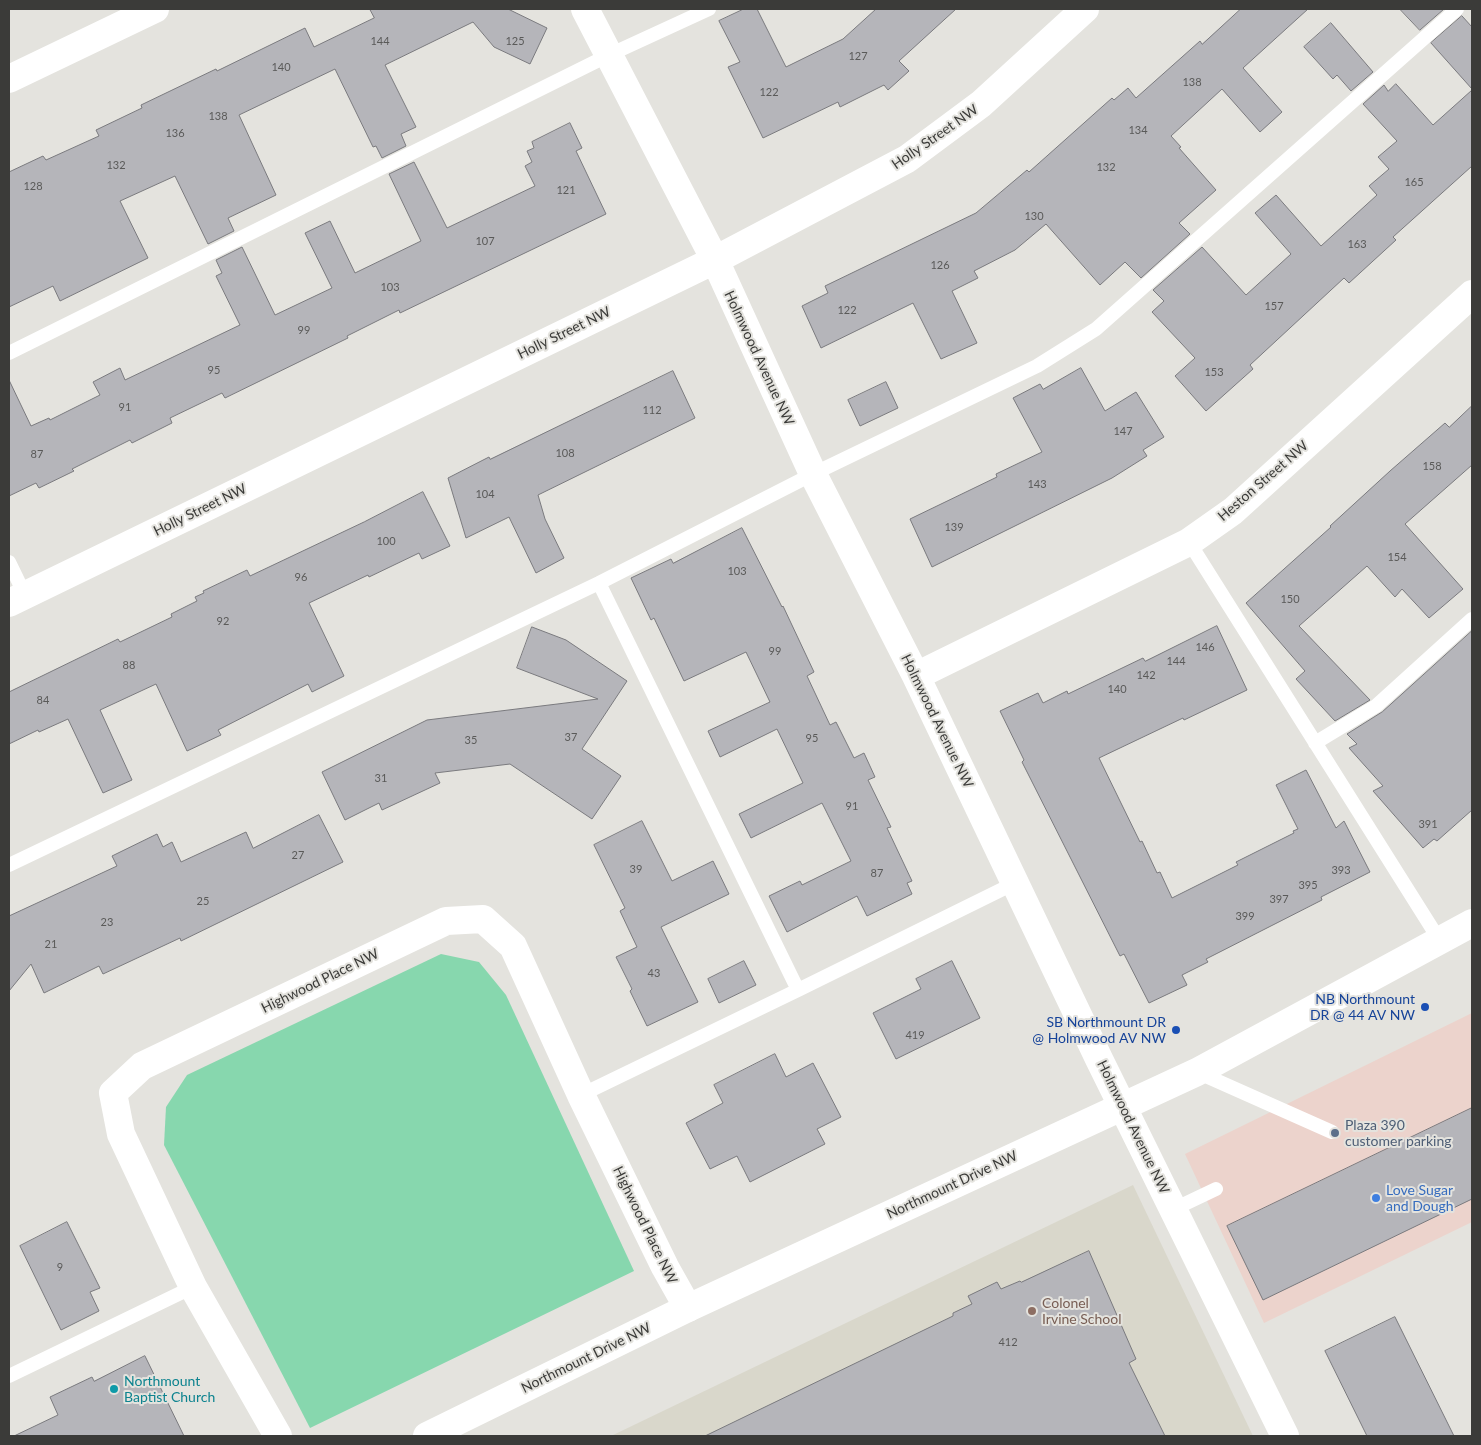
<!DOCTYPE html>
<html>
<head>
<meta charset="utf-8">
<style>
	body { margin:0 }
	#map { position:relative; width:1481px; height:1445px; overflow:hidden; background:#e4e3de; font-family:Lato,sans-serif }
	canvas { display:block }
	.frame { position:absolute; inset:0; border:10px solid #3b3b39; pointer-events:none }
</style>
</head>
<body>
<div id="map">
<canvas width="1481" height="1445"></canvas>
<div class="frame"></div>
</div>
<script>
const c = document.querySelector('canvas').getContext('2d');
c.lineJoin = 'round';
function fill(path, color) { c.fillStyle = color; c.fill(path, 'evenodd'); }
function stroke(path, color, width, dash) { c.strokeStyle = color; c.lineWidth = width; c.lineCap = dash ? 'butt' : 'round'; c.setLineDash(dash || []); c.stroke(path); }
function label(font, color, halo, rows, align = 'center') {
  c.font = font + ' Lato,sans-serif'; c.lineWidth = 4; c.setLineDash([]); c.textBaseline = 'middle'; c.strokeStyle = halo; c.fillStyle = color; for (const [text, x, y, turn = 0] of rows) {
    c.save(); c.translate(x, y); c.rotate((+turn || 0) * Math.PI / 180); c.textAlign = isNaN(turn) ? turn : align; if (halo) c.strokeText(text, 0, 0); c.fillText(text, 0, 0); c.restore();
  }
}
fill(new Path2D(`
	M 1472,1013 L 1472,1222 L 1264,1323 L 1185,1154 Z`), '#ecd3cc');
fill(new Path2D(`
	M 1133,1185 L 1253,1436 L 611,1436 Z`), '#d9d7cb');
fill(new Path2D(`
	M 441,954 L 479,962 L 506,995 L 634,1271 L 310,1428 L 164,1145 L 166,1107 L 187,1075 Z`), '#87d7ae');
const building = new Path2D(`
	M 370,9 L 508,9 L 547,28 L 530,64 L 494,47 L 473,22 L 385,65 L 416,127 L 401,134 L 406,146 L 382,158 L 376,146 L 373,147 L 335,69 L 239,115 L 276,195 L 228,218 L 234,231 L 208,244 L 175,176 L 120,201 L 148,258 L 60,301 L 53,286 L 9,307 L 9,172 L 43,156 L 46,160 L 99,136 L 96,130 L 142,108 L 141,105 L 216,69 L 217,71 L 305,28 L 314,47 L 374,18 Z
	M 744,9 L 757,9 L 786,67 L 843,39 L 876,9 L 956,9 L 899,61 L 909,71 L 888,90 L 884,85 L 840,107 L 838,102 L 763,138 L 728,67 L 740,62 L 719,21 Z
	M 1241,9 L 1308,9 L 1243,68 L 1282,112 L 1260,132 L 1222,89 L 1171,136 L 1181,147 L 1179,148 L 1216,190 L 1179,223 L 1190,234 L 1141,278 L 1125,262 L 1100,285 L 1046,224 L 1015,250 L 974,271 L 978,278 L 952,291 L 977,343 L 941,359 L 913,303 L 821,348 L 802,306 L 828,293 L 825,286 L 976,213 L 1027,170 L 1029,172 L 1112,98 L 1114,100 L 1128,88 L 1136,98 L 1200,41 L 1202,44 Z
	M 1400,9 L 1444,9 L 1420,30 Z
	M 1462,16 L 1472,27 L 1472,89 L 1431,43 Z
	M 1331,23 L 1373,72 L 1351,91 L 1337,75 L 1333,79 L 1304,47 Z
	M 1396,84 L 1433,125 L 1472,90 L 1472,166 L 1393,237 L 1396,240 L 1349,283 L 1344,278 L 1250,365 L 1253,369 L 1206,411 L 1175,376 L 1195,358 L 1152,312 L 1164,301 L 1153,290 L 1202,247 L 1246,295 L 1291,254 L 1255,213 L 1276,195 L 1321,246 L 1377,195 L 1369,186 L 1389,169 L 1378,157 L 1397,141 L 1363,104 L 1384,85 L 1388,91 Z
	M 570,123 L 582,148 L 576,151 L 606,214 L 400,313 L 399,310 L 347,336 L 348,338 L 225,398 L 222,393 L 170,418 L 172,423 L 132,443 L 130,440 L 72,469 L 74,471 L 39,488 L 36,483 L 9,496 L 9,380 L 31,426 L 49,418 L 50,420 L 100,395 L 93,382 L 120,368 L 125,380 L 240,325 L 216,276 L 222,273 L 216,260 L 242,247 L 275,315 L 332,288 L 305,233 L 330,221 L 355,273 L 421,241 L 389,174 L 414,162 L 447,228 L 535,186 L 525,166 L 532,162 L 527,151 L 534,148 L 532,142 Z
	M 1081,368 L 1105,411 L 1136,392 L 1164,437 L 1143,450 L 1147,456 L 1112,478 L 932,567 L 910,519 L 997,477 L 996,474 L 1042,452 L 1013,398 L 1040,384 L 1043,389 Z
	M 673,371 L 695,418 L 538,495 L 545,519 L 564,558 L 536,573 L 509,517 L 466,538 L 448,478 L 489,457 L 490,459 Z
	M 886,382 L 898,408 L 860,426 L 848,400 Z
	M 1472,406 L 1472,465 L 1405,524 L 1463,589 L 1429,618 L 1402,589 L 1395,597 L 1367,566 L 1299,626 L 1370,700 L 1335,721 L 1296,679 L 1305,671 L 1246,603 L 1331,527 L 1330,526 L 1390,471 L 1445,423 L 1449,427 Z
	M 423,492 L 450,546 L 422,559 L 419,553 L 369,577 L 368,575 L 309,603 L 344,676 L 312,692 L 308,684 L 218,730 L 221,735 L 187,751 L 156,684 L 100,710 L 132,780 L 103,793 L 68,719 L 39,732 L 38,730 L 9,744 L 9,692 L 118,639 L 120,642 L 172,617 L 171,614 L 197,601 L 195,597 L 204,593 L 203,591 L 247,570 L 250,576 L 364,522 Z
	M 742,528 L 782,607 L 783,606 L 814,672 L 807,676 L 830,725 L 836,722 L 854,758 L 864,753 L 875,777 L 868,780 L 891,827 L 887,828 L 912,881 L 907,883 L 912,894 L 867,916 L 857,896 L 787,932 L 769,896 L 800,881 L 802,885 L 851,861 L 822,803 L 751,838 L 739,814 L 803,783 L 777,729 L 720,757 L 708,731 L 770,702 L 746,652 L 684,681 L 654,618 L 651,620 L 631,578 L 671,559 L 673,563 Z
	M 1217,626 L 1247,690 L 1184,720 L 1183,718 L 1099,758 L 1140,842 L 1142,841 L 1157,873 L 1160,872 L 1172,898 L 1238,865 L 1236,862 L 1294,833 L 1293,831 L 1298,829 L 1276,785 L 1306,770 L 1336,828 L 1344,821 L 1370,872 L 1321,897 L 1322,900 L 1206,959 L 1208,962 L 1182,975 L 1187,985 L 1149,1003 L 1124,954 L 1120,956 L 1022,762 L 1024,760 L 1000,711 L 1038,693 L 1043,703 L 1067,691 L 1068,694 L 1143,658 L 1145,661 Z
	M 532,627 L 566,640 L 627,681 L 582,749 L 621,776 L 592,819 L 510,764 L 435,773 L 440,783 L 382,810 L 379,803 L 345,820 L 322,772 L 427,720 L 598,699 L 517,668 Z
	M 1472,631 L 1472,810 L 1437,841 L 1434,839 L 1423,848 L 1373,791 L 1383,786 L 1349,748 L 1357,744 L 1347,734 L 1382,712 Z
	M 319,815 L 343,862 L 181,941 L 180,938 L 103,974 L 99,966 L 44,993 L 31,964 L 9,991 L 9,916 L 117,866 L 112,856 L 157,834 L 163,847 L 172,842 L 181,862 L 246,832 L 253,848 Z
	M 642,821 L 672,881 L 713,861 L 729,894 L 661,927 L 698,1002 L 647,1026 L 630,991 L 632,989 L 616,957 L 637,947 L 620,911 L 625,908 L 594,845 Z
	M 744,961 L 756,985 L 719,1003 L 708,979 Z
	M 952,961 L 980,1018 L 896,1059 L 873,1013 L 921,989 L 916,979 Z
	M 775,1054 L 786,1077 L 813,1063 L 841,1117 L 817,1129 L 825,1144 L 750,1182 L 737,1156 L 710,1169 L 686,1123 L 723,1103 L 714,1085 Z
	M 1472,1108 L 1472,1199 L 1263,1300 L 1227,1226 Z
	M 67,1222 L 100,1288 L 90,1292 L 99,1311 L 61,1330 L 20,1246 Z
	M 1089,1251 L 1136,1359 L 1129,1363 L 1165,1436 L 705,1436 L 953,1316 L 953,1313 L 972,1304 L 968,1296 L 997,1282 L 1001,1289 L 1020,1281 L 1021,1282 Z
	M 1395,1317 L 1454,1436 L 1367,1436 L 1325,1351 Z
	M 145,1356 L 184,1436 L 14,1436 L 58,1415 L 50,1397 L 92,1377 L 94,1381 Z`);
fill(building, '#b5b5ba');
stroke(building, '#7a7a7e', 1);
stroke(new Path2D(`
	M 9,353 L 609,55 L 709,9
	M 1189,542 L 1440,941
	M 9,562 L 25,595
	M 1315,743 L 1376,706 L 1472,619
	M 9,865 L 599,583 L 813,474 L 1037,366 L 1096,329 L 1457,9
	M 798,990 L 1015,883
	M 1197,1072 L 1332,1132
	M 581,1095 L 798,990 L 599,583
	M 1174,1209 L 1216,1189
	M 9,1376 L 193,1287`), '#fff', 14);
stroke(new Path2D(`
	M 585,9 L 715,260 L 813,474 L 916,676 L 1099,1059 L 1285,1436
	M 9,79 L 155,9
	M 9,603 L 715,260 L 907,159 L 981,104 L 1085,9
	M 916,676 L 1189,542 L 1233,511 L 1472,294
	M 278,1436 L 193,1287 L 121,1134 L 113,1093 L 142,1066 L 446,921 L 483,919 L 513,946 L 581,1095 L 665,1267 L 688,1308`), '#fff', 28);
stroke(new Path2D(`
	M 427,1436 L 688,1308 L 1197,1072 L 1472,923`), '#fff', 28);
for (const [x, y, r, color] of [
	[1425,1007,5,"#1a4fb4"],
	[1176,1030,5,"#1a4fb4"],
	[1335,1133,5,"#5c6f8a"],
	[1376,1198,5,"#3f7fe0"],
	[1032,1311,5,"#8d6e63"],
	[114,1389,5,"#0f9aa8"]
]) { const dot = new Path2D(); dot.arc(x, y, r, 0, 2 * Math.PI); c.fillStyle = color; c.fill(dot); stroke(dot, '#e4e3de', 2); }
label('11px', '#5a5a59', null, [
	["144",380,41],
	["125",515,41],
	["127",858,56],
	["140",281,67],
	["138",1192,82],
	["122",769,92],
	["138",218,116],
	["134",1138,130],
	["136",175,133],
	["132",116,165],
	["132",1106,167],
	["165",1414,182],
	["128",33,186],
	["121",566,190],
	["130",1034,216],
	["107",485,241],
	["163",1357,244],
	["126",940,265],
	["103",390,287],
	["157",1274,306],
	["122",847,310],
	["99",304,330],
	["95",214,370],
	["153",1214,372],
	["91",125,407],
	["112",652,410],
	["147",1123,431],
	["108",565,453],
	["87",37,454],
	["158",1432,466],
	["143",1037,484],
	["104",485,494],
	["139",954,527],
	["100",386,541],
	["154",1397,557],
	["103",737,571],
	["96",301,577],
	["150",1290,599],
	["92",223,621],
	["146",1205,647],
	["99",775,651],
	["144",1176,661],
	["88",129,665],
	["142",1146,675],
	["140",1117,689],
	["84",43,700],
	["37",571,737],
	["95",812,738],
	["35",471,740],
	["31",381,778],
	["91",852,806],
	["391",1428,824],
	["27",298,855],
	["39",636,869],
	["393",1341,870],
	["87",877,873],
	["395",1308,885],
	["397",1279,899],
	["25",203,901],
	["399",1245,916],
	["23",107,922],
	["21",51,944],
	["43",654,973],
	["419",915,1035],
	["9",60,1267],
	["412",1008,1342]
]);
label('14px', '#3b3b39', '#e4e3de', [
	["Holly Street NW",935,137,-35],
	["Holly Street NW",564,333,-26],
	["Holmwood Avenue NW",759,358,65],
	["Heston Street NW",1263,481,-41],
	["Holly Street NW",200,510,-26],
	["Holmwood Avenue NW",937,721,64],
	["Highwood Place NW",320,981,-26],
	["Holmwood Avenue NW",1133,1127,64],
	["Northmount Drive NW",952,1185,-25],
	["Highwood Place NW",645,1225,64],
	["Northmount Drive NW",586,1358,-26]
]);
label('14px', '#164399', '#e4e3de', [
	["NB Northmount",1415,999],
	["DR @ 44 AV NW",1415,1015],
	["SB Northmount DR",1166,1022],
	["@ Holmwood AV NW",1166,1038]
], 'right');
label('14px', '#4e5e75', '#e4e3de', [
	["Plaza 390",1345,1125],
	["customer parking",1345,1141]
], 'left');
label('14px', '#366cbe', '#e4e3de', [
	["Love Sugar",1386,1190],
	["and Dough",1386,1206]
], 'left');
label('14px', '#785e54', '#e4e3de', [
	["Colonel",1042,1303],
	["Irvine School",1042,1319]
], 'left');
label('14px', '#0d838f', '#e4e3de', [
	["Northmount",124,1381],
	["Baptist Church",124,1397]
], 'left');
</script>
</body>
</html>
